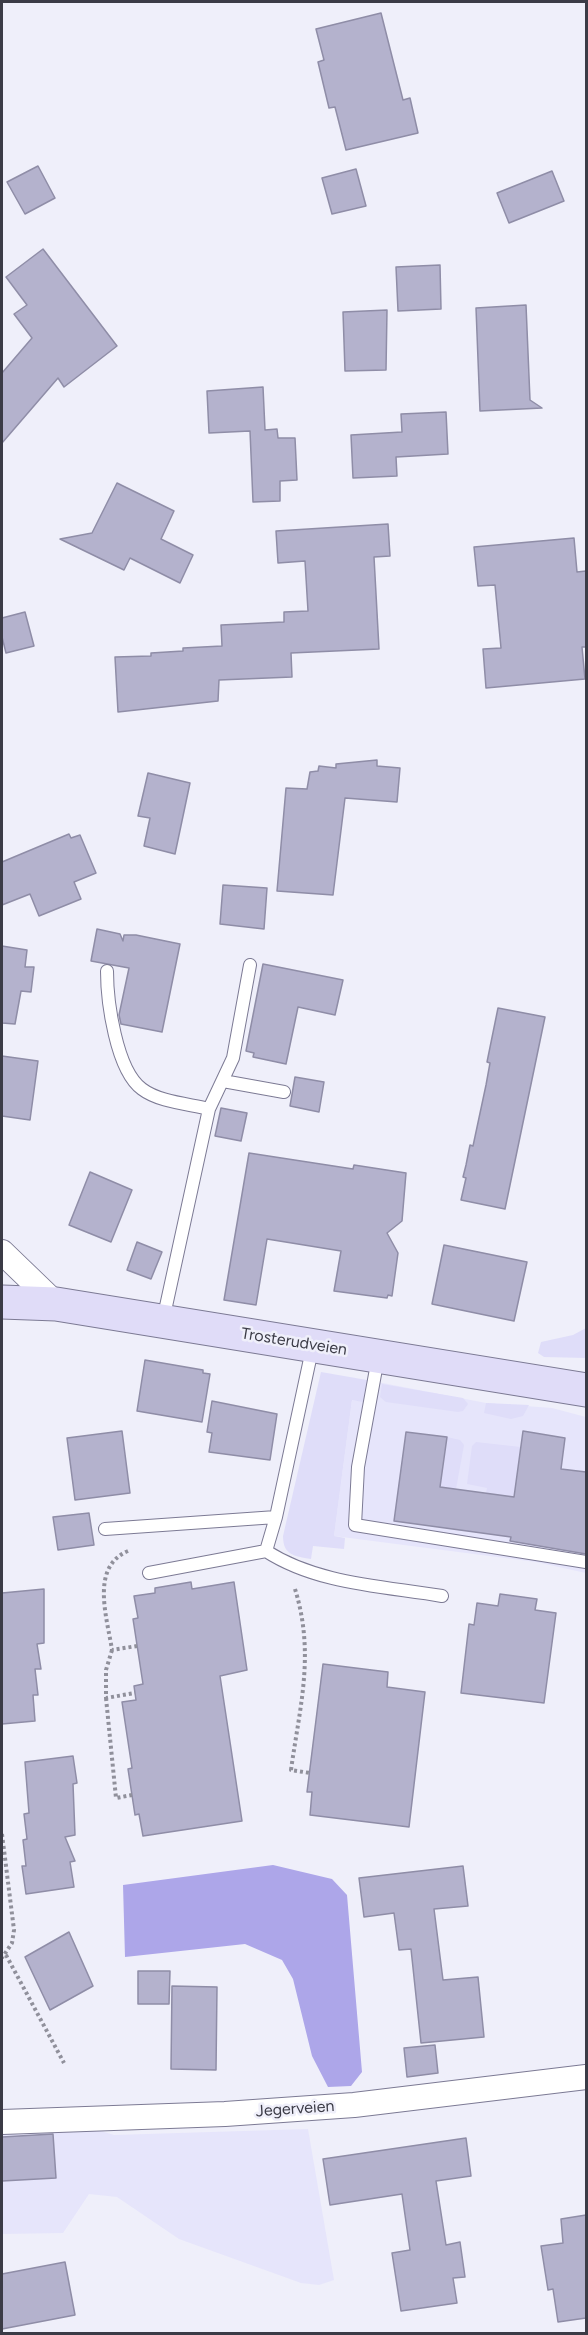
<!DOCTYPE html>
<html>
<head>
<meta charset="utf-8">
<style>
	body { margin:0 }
	#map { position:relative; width:588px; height:2335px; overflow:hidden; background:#efeffa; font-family:Figtree,sans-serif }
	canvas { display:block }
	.frame { position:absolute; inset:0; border:3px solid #3b3b46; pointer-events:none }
</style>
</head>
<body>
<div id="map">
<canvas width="588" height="2335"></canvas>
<div class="frame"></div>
</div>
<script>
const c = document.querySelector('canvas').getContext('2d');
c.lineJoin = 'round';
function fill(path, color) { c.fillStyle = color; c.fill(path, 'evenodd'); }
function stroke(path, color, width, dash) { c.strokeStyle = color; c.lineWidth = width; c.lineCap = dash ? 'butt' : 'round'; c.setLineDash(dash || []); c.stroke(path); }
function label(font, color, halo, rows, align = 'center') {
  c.font = font + ' Figtree,sans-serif'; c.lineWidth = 5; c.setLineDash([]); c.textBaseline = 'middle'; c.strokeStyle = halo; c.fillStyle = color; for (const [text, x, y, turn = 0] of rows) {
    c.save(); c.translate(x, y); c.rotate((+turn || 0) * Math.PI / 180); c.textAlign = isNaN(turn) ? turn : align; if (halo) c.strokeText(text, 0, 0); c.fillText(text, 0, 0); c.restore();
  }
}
fill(new Path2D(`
	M 367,1380 L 486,1403 L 552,1408 L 586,1417 L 586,1573 L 536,1562 L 334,1536 L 352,1400 L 363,1401 Z
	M 308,2129 L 334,2280 L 319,2285 L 301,2283 L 179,2239 L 117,2197 L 89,2194 L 63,2233 L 2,2234 L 2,2135 L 53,2130 L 98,2130 L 114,2135 Z`), '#e6e5fb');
fill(new Path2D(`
	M 586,1328 L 586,1358 L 544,1357 L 538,1353 L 541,1342 L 573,1335 Z
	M 321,1372 L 367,1380 L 363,1402 L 352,1400 L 334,1536 L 345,1538 L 344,1549 L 313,1546 L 311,1559 C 294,1556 283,1555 283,1536 Z
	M 382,1384 L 463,1398 L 468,1404 L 463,1411 L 458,1412 L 386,1402 L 380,1397 Z
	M 486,1403 L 529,1405 L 523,1416 L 511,1419 L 484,1413 Z
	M 447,1437 L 460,1440 L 464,1445 L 456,1489 L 440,1487 Z
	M 476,1442 L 521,1447 L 516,1497 L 486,1493 L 487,1488 L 467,1484 L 472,1446 Z`), '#dfddf9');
fill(new Path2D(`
	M 273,1865 L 332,1879 L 347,1895 L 362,2072 L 351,2086 L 328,2087 L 312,2056 L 293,1979 L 282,1960 L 245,1944 L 125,1957 L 123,1885 Z`), '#ada6e9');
const building = new Path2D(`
	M 381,13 L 403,100 L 410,98 L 418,133 L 346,150 L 335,107 L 329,108 L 318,62 L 324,60 L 316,29 Z
	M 38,166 L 55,198 L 25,214 L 7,182 Z
	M 356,169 L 366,206 L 332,214 L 322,178 Z
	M 552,171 L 564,201 L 509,223 L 497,193 Z
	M 43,249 L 117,346 L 64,387 L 58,378 L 2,443 L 2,373 L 32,338 L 14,314 L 27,305 L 6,277 Z
	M 440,265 L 441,309 L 398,311 L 396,267 Z
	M 526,305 L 530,400 L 542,408 L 480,411 L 476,308 Z
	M 387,310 L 386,370 L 345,371 L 343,312 Z
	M 263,387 L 265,430 L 277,429 L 278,438 L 295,438 L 297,480 L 280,481 L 280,501 L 253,502 L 250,431 L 209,433 L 207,391 Z
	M 446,412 L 448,454 L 396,457 L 397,476 L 353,478 L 351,435 L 402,432 L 401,414 Z
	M 117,483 L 174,511 L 161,539 L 193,555 L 180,583 L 130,558 L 124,570 L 60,539 L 92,533 Z
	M 388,524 L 390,556 L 374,557 L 379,649 L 291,653 L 292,677 L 219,680 L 218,701 L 118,712 L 115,657 L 151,656 L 151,653 L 183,651 L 183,648 L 222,646 L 221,625 L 284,622 L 284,612 L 308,611 L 305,561 L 278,563 L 276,531 Z
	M 574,538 L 577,572 L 586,571 L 586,647 L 582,647 L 585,679 L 486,688 L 483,649 L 501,648 L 495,585 L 478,586 L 474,547 Z
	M 25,612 L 34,646 L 6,653 L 2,637 L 2,618 Z
	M 377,760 L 377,766 L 400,768 L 397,802 L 345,798 L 333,895 L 277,891 L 286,788 L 307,789 L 310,772 L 318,771 L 319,766 L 336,768 L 336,764 Z
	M 148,773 L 190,783 L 175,854 L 144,846 L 150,818 L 138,816 Z
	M 69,834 L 71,838 L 80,835 L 96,873 L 74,882 L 81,899 L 39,916 L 30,894 L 2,905 L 2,862 Z
	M 223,885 L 267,888 L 264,929 L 220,924 Z
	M 97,929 L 120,934 L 123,941 L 124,935 L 136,935 L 180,944 L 162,1032 L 121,1024 L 119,1015 L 129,968 L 91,961 Z
	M 2,946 L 27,950 L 25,967 L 34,967 L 31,992 L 21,991 L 15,1024 L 2,1023 Z
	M 263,964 L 343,980 L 335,1015 L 298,1007 L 286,1064 L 253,1057 L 254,1053 L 246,1051 Z
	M 498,1008 L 545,1017 L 505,1209 L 461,1200 L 466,1178 L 463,1177 L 466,1165 L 470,1145 L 473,1146 L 486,1085 L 490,1063 L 487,1062 Z
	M 2,1056 L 38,1061 L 30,1120 L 2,1116 Z
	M 295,1077 L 324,1082 L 319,1112 L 290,1106 Z
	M 221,1108 L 247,1113 L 241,1141 L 215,1136 Z
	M 249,1153 L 353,1169 L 354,1165 L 406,1173 L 402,1221 L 387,1233 L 398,1253 L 392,1296 L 388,1295 L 387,1298 L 334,1291 L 341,1251 L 267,1239 L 256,1305 L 224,1300 Z
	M 90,1172 L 132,1190 L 111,1242 L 69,1225 Z
	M 137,1242 L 162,1252 L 151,1279 L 127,1270 Z
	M 444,1245 L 527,1262 L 514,1321 L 432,1304 Z
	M 145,1360 L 203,1370 L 203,1373 L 210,1374 L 202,1422 L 137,1411 Z
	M 212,1401 L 277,1414 L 270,1460 L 209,1452 L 212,1433 L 207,1432 Z
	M 122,1431 L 130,1493 L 75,1500 L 67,1438 Z
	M 523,1431 L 565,1438 L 561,1469 L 586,1472 L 586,1554 L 510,1541 L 511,1537 L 394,1521 L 406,1432 L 447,1437 L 440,1487 L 514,1497 Z
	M 89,1513 L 94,1545 L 58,1550 L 53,1517 Z
	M 191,1582 L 192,1589 L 234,1582 L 247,1670 L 220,1676 L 242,1821 L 143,1836 L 139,1814 L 135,1815 L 128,1769 L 132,1768 L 122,1702 L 136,1700 L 134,1686 L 143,1684 L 133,1619 L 138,1618 L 134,1596 L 155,1593 L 155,1588 Z
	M 44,1589 L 44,1643 L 37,1644 L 41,1669 L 35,1669 L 38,1695 L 33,1695 L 35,1721 L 2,1724 L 2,1593 Z
	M 500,1594 L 537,1599 L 535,1610 L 556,1613 L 544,1703 L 461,1693 L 469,1624 L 474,1625 L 477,1603 L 498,1606 Z
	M 323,1664 L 388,1672 L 387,1687 L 425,1692 L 409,1827 L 310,1815 L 312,1792 L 307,1792 Z
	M 73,1756 L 77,1783 L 73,1784 L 75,1835 L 65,1837 L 75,1861 L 70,1862 L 74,1887 L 26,1894 L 22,1866 L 26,1866 L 23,1840 L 27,1839 L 24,1814 L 29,1813 L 25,1762 Z
	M 463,1866 L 468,1906 L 434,1909 L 443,1980 L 478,1977 L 484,2037 L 421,2043 L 411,1949 L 399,1950 L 394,1913 L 364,1917 L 359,1878 Z
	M 69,1932 L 93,1986 L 50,2010 L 25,1957 Z
	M 138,1971 L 170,1971 L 169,2004 L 138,2004 Z
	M 172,1986 L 217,1987 L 216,2070 L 171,2069 Z
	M 435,2045 L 438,2073 L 407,2077 L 404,2048 Z
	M 53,2134 L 56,2178 L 2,2181 L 2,2137 Z
	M 466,2138 L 471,2176 L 436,2181 L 446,2245 L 460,2242 L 465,2277 L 453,2278 L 457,2303 L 401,2311 L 392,2253 L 410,2250 L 402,2194 L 330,2205 L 323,2159 Z
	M 586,2215 L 586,2318 L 558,2322 L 553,2289 L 548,2290 L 541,2246 L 563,2243 L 561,2219 Z
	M 65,2262 L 75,2315 L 2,2329 L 2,2274 Z`);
fill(building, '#b4b2cd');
stroke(building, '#8f8da7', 1.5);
const lane = new Path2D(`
	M 107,971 C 107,1001 116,1070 142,1089 C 159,1102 189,1104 209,1109
	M 223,1081 L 284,1092
	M 163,1320 L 209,1109 L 233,1058 L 250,965
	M 378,1358 L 358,1467 L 355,1525 L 586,1562
	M 105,1529 L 276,1517
	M 266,1551 C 317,1584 382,1586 442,1596
	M 149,1573 L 266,1551 L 276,1517 L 313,1345`);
const street = new Path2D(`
	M 2,1252 L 56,1304
	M 2,2122 L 225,2114 L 354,2105 L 586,2077`);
const secondary = new Path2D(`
	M 2,1302 L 56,1304 L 586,1390`);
stroke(lane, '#7c7a94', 14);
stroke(street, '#7c7a94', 26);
stroke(secondary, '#7c7a94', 35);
stroke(new Path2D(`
	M 128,1551 C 90,1567 107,1617 112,1650 L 137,1646
	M 295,1589 C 315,1654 300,1705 291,1770 L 310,1773
	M 112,1650 L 106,1670 L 106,1698 L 135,1693
	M 106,1698 L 116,1798 L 132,1795
	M 2,1834 L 14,1930 L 12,1943 L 2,1958
	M 6,1955 L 64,2063`), '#90909b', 4, [3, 3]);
stroke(lane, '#fff', 12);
stroke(street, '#fff', 24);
stroke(secondary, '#e0dcf8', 33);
label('16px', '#3b3b46', '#efeffa', [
	["Trosterudveien",294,1342,9],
	["Jegerveien",295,2109,-4]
]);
</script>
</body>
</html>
